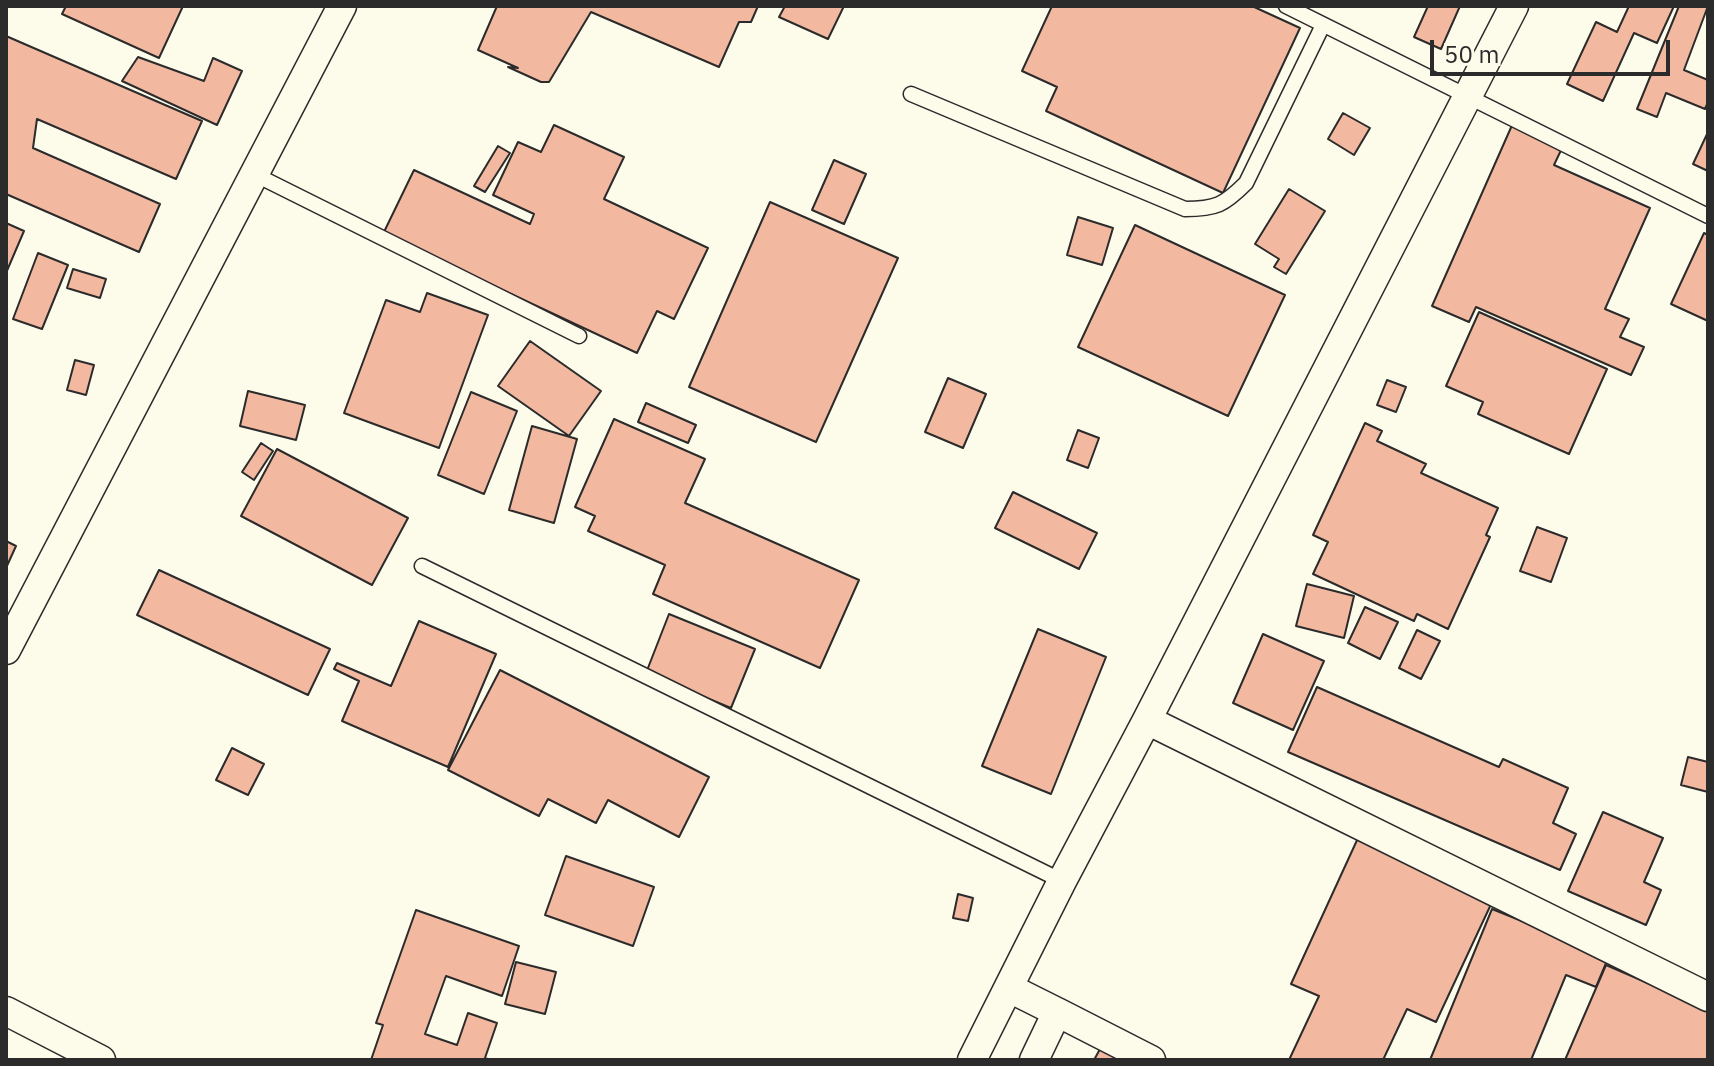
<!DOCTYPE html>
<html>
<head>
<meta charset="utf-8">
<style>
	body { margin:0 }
	#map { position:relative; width:1714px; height:1066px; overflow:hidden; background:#fdfbea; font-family:"IBM Plex Sans",sans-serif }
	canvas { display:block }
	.frame { position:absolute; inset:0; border:8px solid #2b2b2b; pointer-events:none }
	.scale { position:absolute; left:1430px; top:40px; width:240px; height:36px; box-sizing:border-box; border:4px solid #2b2b2b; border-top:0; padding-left:10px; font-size:24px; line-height:28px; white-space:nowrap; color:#2b2b2b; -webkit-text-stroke:6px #fdfbea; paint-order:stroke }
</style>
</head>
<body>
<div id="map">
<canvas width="1714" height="1066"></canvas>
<div class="frame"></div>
<div class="scale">50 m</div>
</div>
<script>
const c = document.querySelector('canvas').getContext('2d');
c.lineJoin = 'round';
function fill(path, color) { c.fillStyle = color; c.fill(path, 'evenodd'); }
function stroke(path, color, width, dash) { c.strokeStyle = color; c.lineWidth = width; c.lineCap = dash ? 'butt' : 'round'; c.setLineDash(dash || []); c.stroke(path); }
const building = new Path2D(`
	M 66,6 L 183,6 L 159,58 L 62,14 Z
	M 497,6 L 758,6 L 751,22 L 739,22 L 719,67 L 591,12 L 549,82 L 541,82 L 508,67 L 518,68 L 478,50 Z
	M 785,6 L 844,6 L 828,39 L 779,17 Z
	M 1052,6 L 1252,6 L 1300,28 L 1223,193 L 1046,111 L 1057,87 L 1022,71 Z
	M 1428,6 L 1460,6 L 1441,49 L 1414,37 Z
	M 1629,6 L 1674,6 L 1657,43 L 1634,33 L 1603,101 L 1567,84 L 1596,22 L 1617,32 Z
	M 1679,6 L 1708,6 L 1684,70 L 1708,80 L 1708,102 L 1705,109 L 1666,93 L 1657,117 L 1637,109 Z
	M 6,36 L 202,121 L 176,179 L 37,119 L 33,148 L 160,204 L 139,252 L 6,194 Z
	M 138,57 L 204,81 L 213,58 L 242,71 L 217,125 L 122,81 Z
	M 1343,113 L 1370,128 L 1354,155 L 1328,139 Z
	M 1513,123 L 1563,146 L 1554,165 L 1650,208 L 1605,309 L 1629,319 L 1620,337 L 1644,347 L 1631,375 L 1476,307 L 1469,322 L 1432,306 Z
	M 554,125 L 624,157 L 604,199 L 708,248 L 674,319 L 657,311 L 637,353 L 383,234 L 414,170 L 530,224 L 534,214 L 493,195 L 518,142 L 541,152 Z
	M 1708,132 L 1708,171 L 1693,164 Z
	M 498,146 L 510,153 L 485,192 L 474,186 Z
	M 834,160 L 866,174 L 844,224 L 812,210 Z
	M 1289,189 L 1325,211 L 1286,274 L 1274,267 L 1279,259 L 1255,244 Z
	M 770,202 L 898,258 L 816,442 L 689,387 Z
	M 1078,217 L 1113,228 L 1102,265 L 1067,255 Z
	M 6,223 L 24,231 L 6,273 Z
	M 1135,225 L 1285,295 L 1228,416 L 1078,347 Z
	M 1704,233 L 1708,235 L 1708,321 L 1671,304 Z
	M 38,253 L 68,265 L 42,329 L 13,319 Z
	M 73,269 L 106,279 L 100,298 L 67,288 Z
	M 427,293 L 488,315 L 439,448 L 344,413 L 386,300 L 420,312 Z
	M 1479,312 L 1607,369 L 1569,454 L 1478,414 L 1483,402 L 1446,386 Z
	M 530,341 L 601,391 L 569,436 L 498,386 Z
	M 75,360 L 94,365 L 86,395 L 67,390 Z
	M 948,378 L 986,394 L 963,448 L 925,432 Z
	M 1387,380 L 1406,387 L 1396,412 L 1377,405 Z
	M 248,391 L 305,405 L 296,440 L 240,426 Z
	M 471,392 L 517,411 L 484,494 L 438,475 Z
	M 646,403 L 696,425 L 688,443 L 638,422 Z
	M 614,419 L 705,459 L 685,503 L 859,580 L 820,668 L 653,594 L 665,565 L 588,531 L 595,516 L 575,507 Z
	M 1365,423 L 1382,431 L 1377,441 L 1426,464 L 1421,473 L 1498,508 L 1486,535 L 1490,537 L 1448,629 L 1417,614 L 1414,621 L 1313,574 L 1328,542 L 1313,535 Z
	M 532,426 L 577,439 L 554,523 L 509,510 Z
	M 1078,430 L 1099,438 L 1088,468 L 1067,460 Z
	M 261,443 L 273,451 L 254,480 L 242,472 Z
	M 277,449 L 408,518 L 372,585 L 241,516 Z
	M 1013,492 L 1097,533 L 1079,569 L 995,528 Z
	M 1537,527 L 1567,538 L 1551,582 L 1520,571 Z
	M 6,541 L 16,546 L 6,568 Z
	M 159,570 L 330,649 L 308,695 L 137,615 Z
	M 1307,584 L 1354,596 L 1344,638 L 1296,626 Z
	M 1365,607 L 1398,622 L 1380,659 L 1348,643 Z
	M 669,614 L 755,649 L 731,708 L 646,673 Z
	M 419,621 L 496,654 L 448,767 L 342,721 L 359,681 L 334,669 L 337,663 L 391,686 Z
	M 1038,629 L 1106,657 L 1051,794 L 982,766 Z
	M 1417,630 L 1440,641 L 1421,679 L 1399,668 Z
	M 1263,634 L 1324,661 L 1293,730 L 1233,703 Z
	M 500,670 L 709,777 L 679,837 L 608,800 L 596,823 L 548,799 L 539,816 L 448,770 Z
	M 1317,687 L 1499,767 L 1503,759 L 1568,788 L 1553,823 L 1576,834 L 1560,870 L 1288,752 Z
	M 232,748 L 264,764 L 248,795 L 216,780 Z
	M 1688,757 L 1708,762 L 1708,792 L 1681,785 Z
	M 1603,812 L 1663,838 L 1644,882 L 1661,890 L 1646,925 L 1568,891 Z
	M 1358,838 L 1493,900 L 1436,1022 L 1407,1009 L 1383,1060 L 1289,1060 L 1319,996 L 1291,984 Z
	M 566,856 L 654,887 L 633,946 L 545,915 Z
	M 958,894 L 973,898 L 968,921 L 953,918 Z
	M 1492,909 L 1609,956 L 1596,987 L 1566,975 L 1531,1060 L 1430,1060 Z
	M 416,910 L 519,946 L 502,996 L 446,976 L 425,1034 L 457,1045 L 468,1013 L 497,1023 L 485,1058 L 491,1060 L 371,1060 L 383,1025 L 376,1023 Z
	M 516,962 L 556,972 L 545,1014 L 505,1004 Z
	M 1606,965 L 1708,1009 L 1708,1060 L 1565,1060 Z
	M 1100,1049 L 1122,1060 L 1094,1060 Z`);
fill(building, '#f2b8a0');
stroke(building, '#2b2b2b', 2);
const lane = new Path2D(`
	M 1286,6 L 1708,216
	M 911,94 L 1185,209 C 1216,209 1224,205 1246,183 L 1323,25
	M 254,174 L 579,336
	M 422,566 L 1062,881`);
const street = new Path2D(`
	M 6,650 L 342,6
	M 1147,720 L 1708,997
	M 1009,988 L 1057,1012 L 1034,1060
	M 6,1011 L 101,1060
	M 1057,1012 L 1151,1060
	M 972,1060 L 1062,881 L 1147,720 L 1514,6`);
stroke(lane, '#2b2b2b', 17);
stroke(street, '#2b2b2b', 31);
stroke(lane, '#fdfbea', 14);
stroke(street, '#fdfbea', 28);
</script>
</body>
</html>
